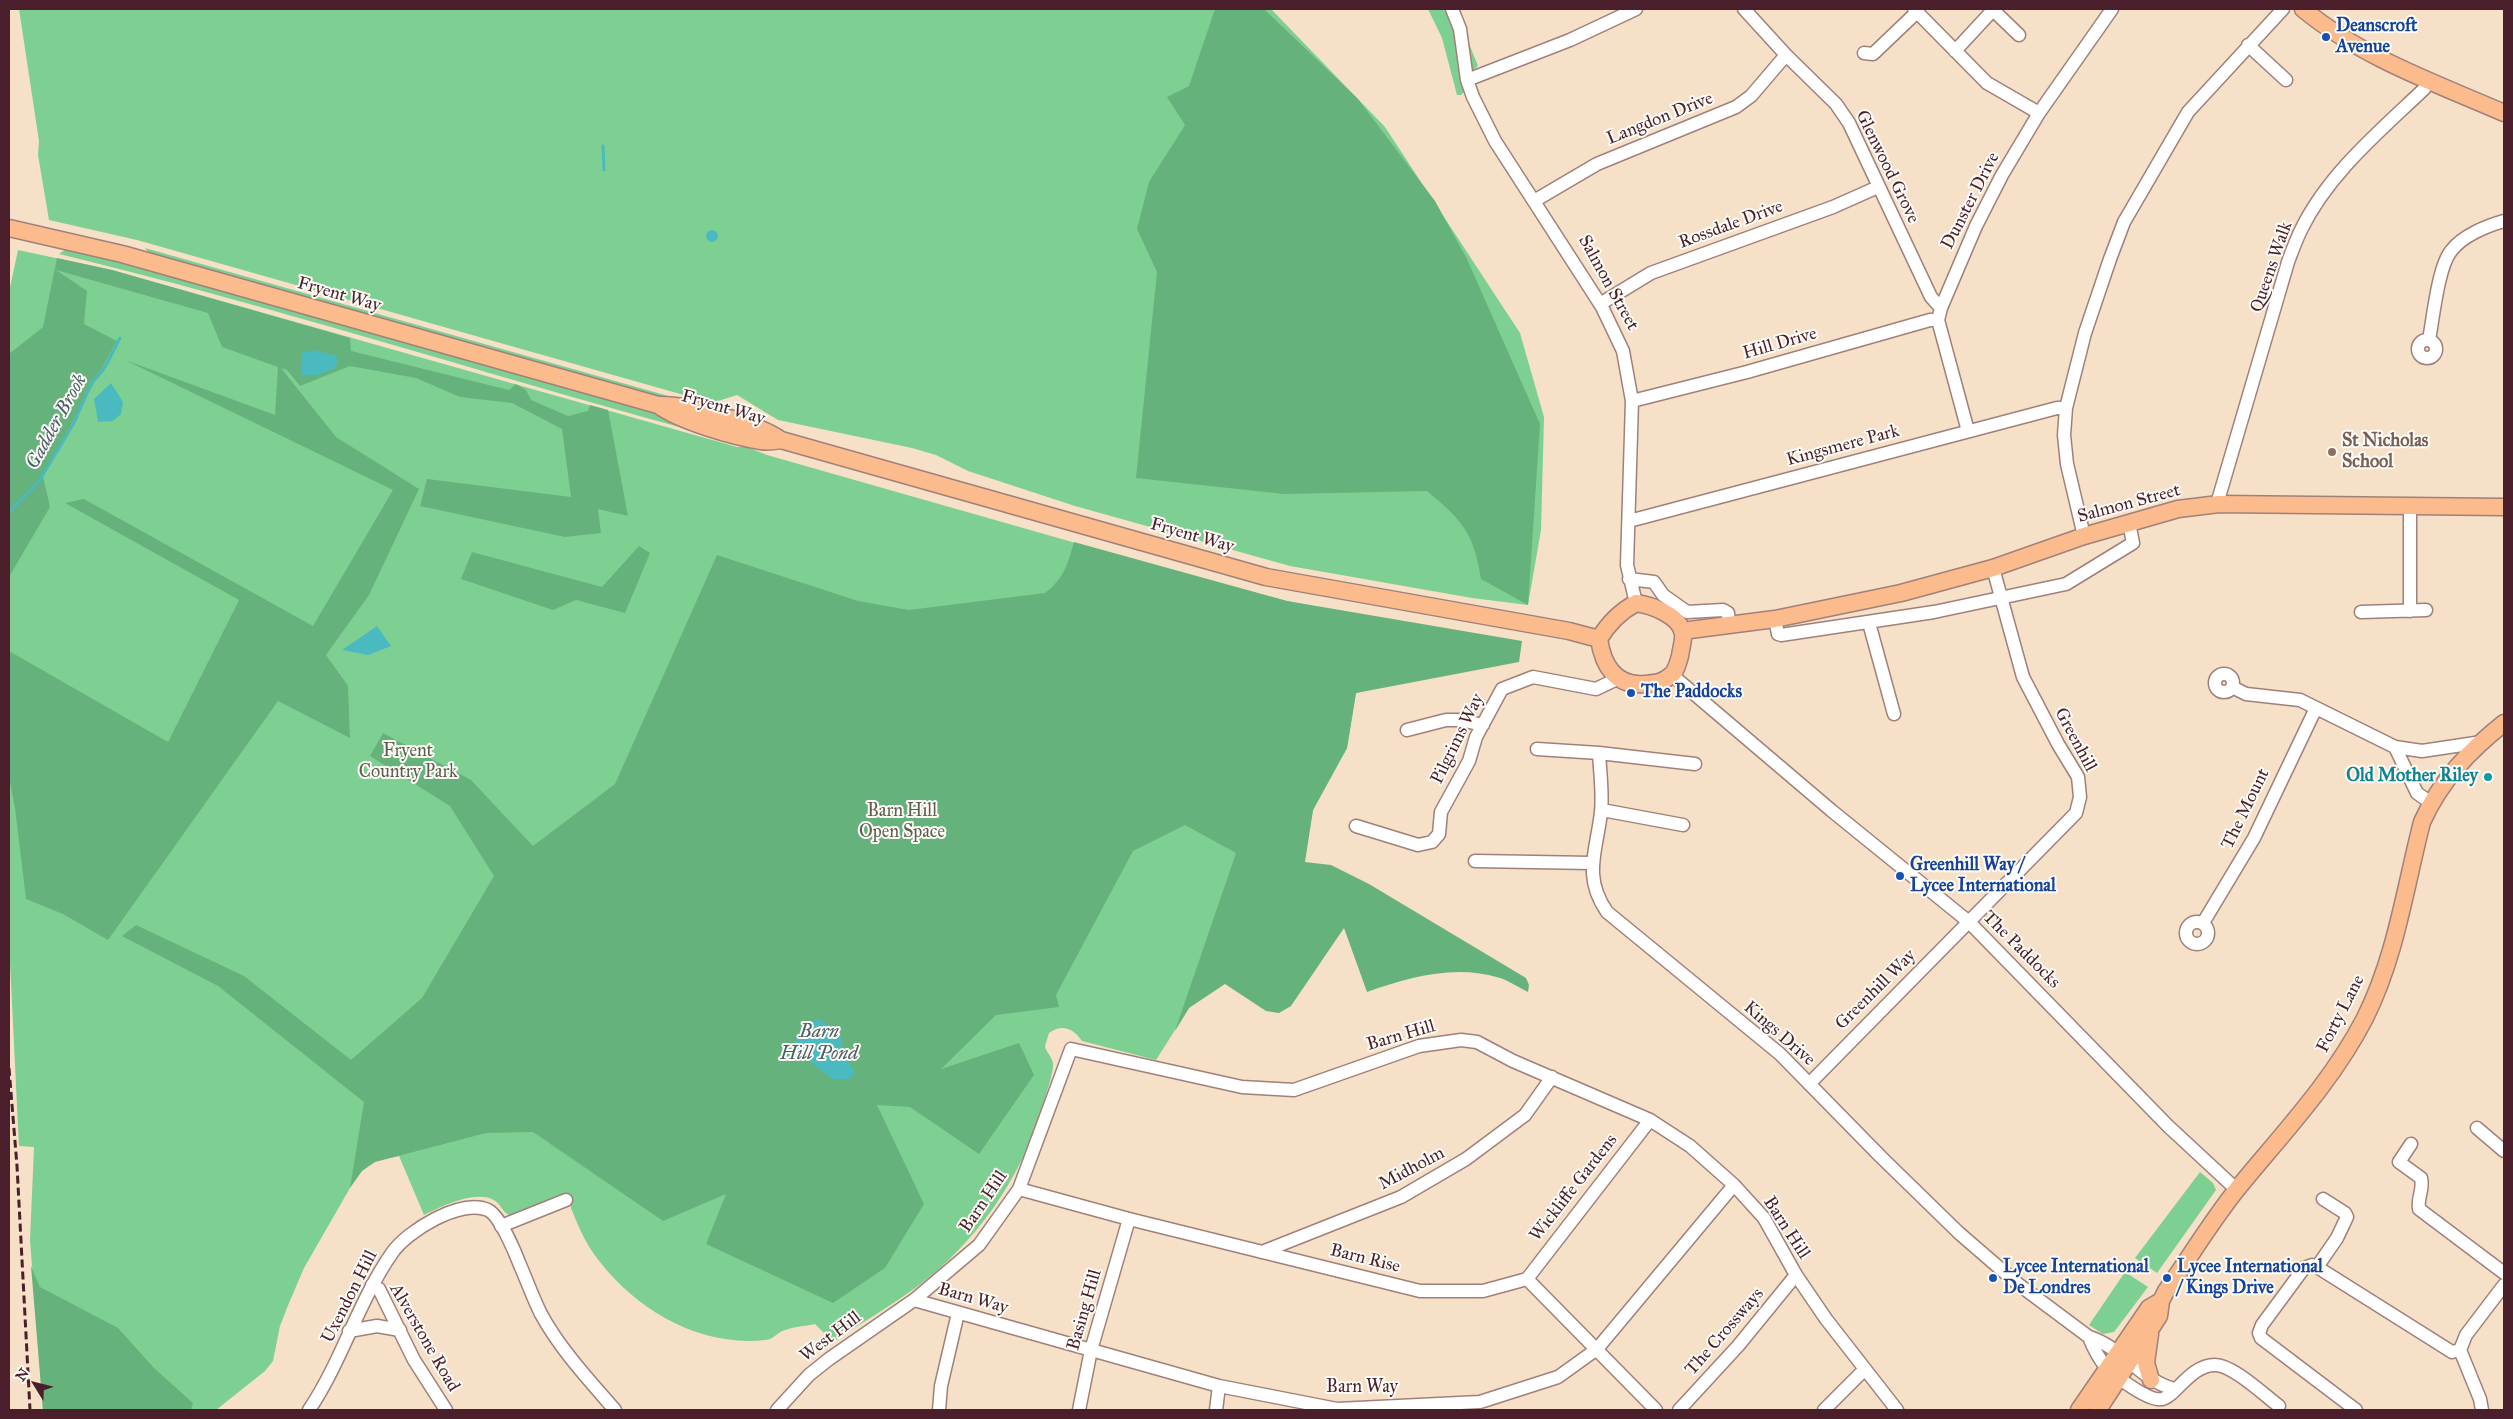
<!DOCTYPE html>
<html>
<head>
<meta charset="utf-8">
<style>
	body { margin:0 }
	#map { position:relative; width:2513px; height:1419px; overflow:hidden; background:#f6e0c8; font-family:"IM FELL Great Primer",serif }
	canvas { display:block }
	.frame { position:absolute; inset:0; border:10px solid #4a1f2b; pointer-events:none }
	.north { position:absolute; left:10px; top:1359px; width:50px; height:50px; -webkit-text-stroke:4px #fdfcf7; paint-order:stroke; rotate:306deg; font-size:14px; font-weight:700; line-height:20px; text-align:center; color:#4a1f2b }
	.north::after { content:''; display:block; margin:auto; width:18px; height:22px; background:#4a1f2b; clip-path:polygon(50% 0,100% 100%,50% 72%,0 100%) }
</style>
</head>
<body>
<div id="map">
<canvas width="2513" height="1419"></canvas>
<div class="frame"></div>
<div class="north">N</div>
</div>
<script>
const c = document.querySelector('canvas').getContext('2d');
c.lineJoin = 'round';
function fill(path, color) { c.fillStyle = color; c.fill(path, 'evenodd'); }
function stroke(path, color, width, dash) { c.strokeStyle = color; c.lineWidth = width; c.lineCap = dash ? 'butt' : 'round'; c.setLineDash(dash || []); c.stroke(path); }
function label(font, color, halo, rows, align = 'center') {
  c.font = font + ' "IM FELL Great Primer",serif'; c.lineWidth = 4; c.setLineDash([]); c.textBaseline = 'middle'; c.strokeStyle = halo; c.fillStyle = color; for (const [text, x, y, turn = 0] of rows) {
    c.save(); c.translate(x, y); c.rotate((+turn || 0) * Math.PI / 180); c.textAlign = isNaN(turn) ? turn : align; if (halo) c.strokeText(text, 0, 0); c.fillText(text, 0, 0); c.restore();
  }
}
fill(new Path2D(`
	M 19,9 L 1271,9 L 1385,127 L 1520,333 L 1544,417 L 1541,530 L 1528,605 L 1472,598 L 1290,566 L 1075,506 L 968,471 L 936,455 L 912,448 L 778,420 L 737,395 L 712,403 L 137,240 L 49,220 L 38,155 L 39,141 Z
	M 1428,9 L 1446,9 C 1460,35 1456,64 1464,92 L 1461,95 L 1457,95 L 1442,38 Z
	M 1468,41 L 1478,66 L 1472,71 L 1469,66 Z
	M 145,248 L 686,401 L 685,406 L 150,255 Z
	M 66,249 L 110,259 L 619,402 L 685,423 L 683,428 C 475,371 269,305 59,254 Z
	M 18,250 L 112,270 L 737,447 L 747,447 L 767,455 L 1188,575 L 1287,601 L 1339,611 L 1382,687 L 1356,693 L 1347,748 L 1313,810 L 1304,862 L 1189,1008 L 1156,1060 L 1082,1041 C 1074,1029 1062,1023 1049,1033 L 1045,1046 C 1046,1052 1052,1057 1053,1063 C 1054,1074 1044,1099 1041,1111 C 1020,1180 976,1242 918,1286 C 891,1306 861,1323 833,1342 L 815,1324 C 805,1326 792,1327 782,1331 C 776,1334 772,1340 765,1340 C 701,1347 639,1312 600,1262 C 584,1243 574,1217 566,1194 L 509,1215 C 502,1212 501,1203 492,1199 C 473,1191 442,1206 424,1215 L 399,1156 L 389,1158 L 360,1154 L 360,1161 L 350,1188 L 304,1268 L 289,1303 L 280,1326 L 273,1361 L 265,1371 L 216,1410 L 43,1410 L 30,1240 L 34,1147 L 19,1146 L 9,943 L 9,292 Z
	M 2200,1172 L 2213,1183 L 2216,1190 L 2157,1273 L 2135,1258 Z
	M 2125,1272 L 2148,1287 L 2114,1332 L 2103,1334 L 2089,1325 Z`), '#7ed092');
fill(new Path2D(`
	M 1215,9 L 1264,9 L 1358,99 L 1435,201 L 1467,259 L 1516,370 L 1540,424 L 1528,605 L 1481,579 C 1474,533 1462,520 1427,491 L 1284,494 L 1136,478 L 1157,272 L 1137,229 L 1149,182 L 1185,125 L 1167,97 L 1189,86 Z
	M 57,258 L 112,270 L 350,338 L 351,351 L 509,390 L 516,384 L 526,390 L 531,400 L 568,416 L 588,411 L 590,405 L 608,410 L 628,516 L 598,509 L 601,533 L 565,537 L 420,506 L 427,479 L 571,497 L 562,429 L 512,403 L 460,397 L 416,378 L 350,366 L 300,386 L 287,370 L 281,368 L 336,437 L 419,489 L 369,595 L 326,655 L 348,686 L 350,738 L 278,701 L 108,940 L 63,914 L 26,899 L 15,808 L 9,777 L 9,651 L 168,742 L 239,600 L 65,503 L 84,499 L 313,626 L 393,490 L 125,360 L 275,415 L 278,367 L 222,347 L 208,313 L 56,270 L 87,291 L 84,324 L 117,341 L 43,476 L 50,507 L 9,577 L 9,354 L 43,327 Z
	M 1074,542 L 1287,601 L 1522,641 L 1519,662 L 1356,693 L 1347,748 L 1313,810 L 1305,862 L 1331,865 L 1369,884 L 1526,978 L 1529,985 L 1528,992 C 1519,988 1510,981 1500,978 C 1455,964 1410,977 1367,992 L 1344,928 L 1291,1006 L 1279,1013 L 1266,1011 L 1225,984 L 1189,1008 L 1175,1031 L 1236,853 L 1185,825 L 1133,851 L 1056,995 L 1059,1007 L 996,1015 L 941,1069 L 1019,1043 L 1034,1075 L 979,1154 L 910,1107 L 877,1105 L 924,1204 L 885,1268 L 833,1303 L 706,1244 L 726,1194 L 663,1221 L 533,1132 L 486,1133 L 375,1162 L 362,1171 L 350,1188 L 364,1102 L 218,986 L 122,936 L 136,925 L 244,976 L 351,1060 L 422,998 L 494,876 L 450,806 L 370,756 L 383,733 L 471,780 L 533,846 L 615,784 L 717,555 L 858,601 L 909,610 L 1045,593 C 1064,579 1068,563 1074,542 ZM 840,1034 L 844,1055 L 796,1050 Z
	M 639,546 L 650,553 L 625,613 L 576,600 L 553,610 L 461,579 L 472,552 L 602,587 Z
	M 31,1266 L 40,1287 L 118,1328 L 154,1368 L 193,1403 L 191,1410 L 43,1410 Z`), '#66b27c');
fill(new Path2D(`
	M706 236a6 6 0 1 1 12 0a6 6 0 1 1-12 0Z
	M 314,350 L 336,356 L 338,362 L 334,369 L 317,375 L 302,375 L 302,353 Z
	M 111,383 L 123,402 L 121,414 L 113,421 L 98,422 L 94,399 Z
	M 377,626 L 391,646 L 368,655 L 342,650 Z
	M 816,1019 L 824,1022 L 840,1034 L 844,1055 L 855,1072 L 849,1079 L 832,1079 L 796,1050 L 795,1039 Z`), '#4bbac0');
stroke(new Path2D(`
	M 603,146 L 604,170
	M 9,512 L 38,483 L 74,423 L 92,382 C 105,372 112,353 120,338`), '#4bbac0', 3);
const minor = new Path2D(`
	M 1452,9 L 1460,29 L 1467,80 L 1473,97 L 1495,141 L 1602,307 L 1623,351 L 1632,401 L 1627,565 L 1636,603
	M 1744,9 L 1786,55 L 1836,104 L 1849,123 L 1931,297 L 1941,308
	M 1914,9 L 1987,83 L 2039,113
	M 1992,9 L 2019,35
	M 2248,45 L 2286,80
	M 1955,51 L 1993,10
	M 1864,53 L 1873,54 L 1917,12
	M 1467,80 L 1570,40 L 1636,9
	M 1534,201 L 1597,164 L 1736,107 L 1751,96 L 1786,55
	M 1600,304 L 1651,273 L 1833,207 L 1878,187
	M 2429,340 C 2433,319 2438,267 2451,251 C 2462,236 2486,226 2504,221
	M2418 349a9 9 0 1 1 18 0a9 9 0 1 1-18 0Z
	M 1632,401 L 1747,372 L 1930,320 L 1938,320
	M 1968,431 L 1938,320 L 1941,308 L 1976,226 L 2002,175 L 2039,113 L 2112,9
	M 2219,504 L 2219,497 L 2288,262 C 2292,251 2296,240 2301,230 C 2328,174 2380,131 2424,89 L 2429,80
	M 2410,505 L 2410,611
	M 1629,521 L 2057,408 L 2066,408
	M 2084,536 L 2067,464 L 2064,435 L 2066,408 L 2085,333 L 2110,259 L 2124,222 L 2188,112 L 2283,9
	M 1629,579 L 1654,582 L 1663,595 L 1687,612 L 1723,610 L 1728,613 L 1729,624
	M 2361,612 L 2426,610
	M 1775,619 L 1778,634 L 1781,635 L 1934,612 L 2066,584 L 2133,543 L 2129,523
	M 1869,623 L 1894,714
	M2215 683a9 9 0 1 1 18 0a9 9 0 1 1-18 0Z
	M 1672,675 L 1832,811 L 1969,922 L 2168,1126 L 2237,1190
	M 2232,687 L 2246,694 L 2300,700 L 2395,747 L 2422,751 L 2482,742
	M 1407,730 L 1446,720 L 1460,720 L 1483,725
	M 2395,747 L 2417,793 L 2431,803
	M 1537,749 L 1599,753 C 1600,772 1603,793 1601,812 C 1597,850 1582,876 1607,912 L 1780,1054 L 1881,1157 L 1959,1233 L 2018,1284 L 2089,1337
	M 1599,753 L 1695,764
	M 1602,810 L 1683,825
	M 1356,826 L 1418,845 L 1432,842 L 1439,834 L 1441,812 L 1469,761 L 1476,737 L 1502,689 L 1533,677 L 1596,689 L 1617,679
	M 1475,861 L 1592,863
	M2186 933a11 11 0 1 1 22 0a11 11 0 1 1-22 0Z
	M 2203,923 L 2254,838 L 2316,708
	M 1809,1084 L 2076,813 L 2080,797 L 2078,777 L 2058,744 L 2023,677 L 1993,568
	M 2477,1128 L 2504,1151
	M 2411,1144 L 2399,1162 L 2421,1178 C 2424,1190 2417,1197 2419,1209 L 2504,1273
	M 1019,1189 L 1129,1219 L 1420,1291 L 1483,1291 L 1527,1279
	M 501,1226 L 566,1200
	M 1262,1252 L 1401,1197 L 1466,1159 L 1525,1115 L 1552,1077
	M 2317,1267 L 2337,1238 L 2347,1217 L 2345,1213 L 2323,1199
	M 1527,1279 L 1650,1120
	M 1527,1279 L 1656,1410
	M 372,1285 L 379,1289 L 414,1360 L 446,1410
	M 914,1300 L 1219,1386 L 1337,1409 L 1480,1402 L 1558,1377 L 1597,1349 L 1734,1185
	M 349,1331 L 377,1326 L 400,1330
	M 2174,1389 C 2140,1380 2122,1347 2089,1337 C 2093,1347 2099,1359 2106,1367 C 2115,1376 2149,1402 2162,1399 C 2175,1397 2190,1365 2215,1365 C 2233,1365 2264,1395 2279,1406
	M 309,1410 C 342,1361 358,1302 392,1253 C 407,1231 461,1198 488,1210 C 500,1216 515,1252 520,1265 C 527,1281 533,1298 541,1314 C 560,1349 589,1380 615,1410
	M 777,1410 L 809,1375 L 829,1359 L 914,1300 L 979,1245 L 1019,1189 L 1071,1049 L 1242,1087 L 1294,1090 L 1419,1046 L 1461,1040 L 1477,1042 L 1513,1061 L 1650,1120 L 1690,1146 L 1734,1185 L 1764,1218 L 1796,1275 L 1826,1319 L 1897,1410
	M 939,1410 L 941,1386 L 958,1313
	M 1079,1410 L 1091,1350 L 1129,1219
	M 1216,1410 L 1219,1386
	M 1679,1410 L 1738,1346 L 1796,1275
	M 1824,1410 L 1865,1369
	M 2356,1410 L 2261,1338 L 2259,1333 L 2262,1325 L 2304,1268 L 2312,1265 L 2317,1267 L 2452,1352 L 2460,1350
	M 2482,1410 L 2480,1399 L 2460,1350 L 2466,1335 L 2504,1285`);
const major = new Path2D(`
	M 2303,9 C 2361,57 2435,83 2504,113
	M 9,228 L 122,254 L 658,405 C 687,404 757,423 781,440 L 1266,577 L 1569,631 L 1599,639
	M 658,405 C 679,421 734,437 761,441 C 767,442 775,441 781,440
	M 1636,603 C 1651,605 1679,615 1683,633 C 1684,640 1681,648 1680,656 C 1678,663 1676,672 1670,676 C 1662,683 1655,683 1645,684 C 1616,687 1603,666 1599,639 C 1608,624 1621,611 1636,603 Z
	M 1682,631 L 1775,619 L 1901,593 L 1993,568 L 2084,536 L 2178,509 L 2219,504 L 2504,507
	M 2150,1334 L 2146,1363 L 2151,1380
	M 2079,1410 L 2149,1308 L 2161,1301
	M 2098,1410 L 2159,1316 L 2161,1301 L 2166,1291 C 2190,1257 2212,1220 2238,1188 C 2283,1133 2332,1082 2365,1018 C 2396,956 2405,888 2422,822 C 2441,780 2469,751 2504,723`);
stroke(minor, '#a0807a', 15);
stroke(major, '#a0807a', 19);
stroke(minor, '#fff', 12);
stroke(major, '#fbbb8d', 16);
stroke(new Path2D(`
	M 9,1068 L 17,1166 L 30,1410`), '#4a1f2b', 3, [8, 4]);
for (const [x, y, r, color] of [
	[2326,37,5,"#1a4fb4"],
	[2332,452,5,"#8d6e63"],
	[1631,693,5,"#1a4fb4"],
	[2488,777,5,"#0f9aa8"],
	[1900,876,5,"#1a4fb4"],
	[1993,1278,5,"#1a4fb4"],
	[2167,1278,5,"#1a4fb4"]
]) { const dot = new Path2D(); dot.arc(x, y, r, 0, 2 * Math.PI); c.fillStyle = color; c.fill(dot); stroke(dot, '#fdfcf7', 2); }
label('bold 18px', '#164399', '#fdfcf7', [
	["Deanscroft",2336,27],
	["Avenue",2336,48],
	["The Paddocks",1641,693],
	["Greenhill Way /",1910,866],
	["Lycee International",1910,887],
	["Lycee International",2003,1268],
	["De Londres",2003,1289],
	["Lycee International",2177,1268],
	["/ Kings Drive",2177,1289]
], 'left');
label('18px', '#4a1f2b', '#fdfcf7', [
	["Langdon Drive",1660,119,-22],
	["Glenwood Grove",1887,167,64],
	["Dunster Drive",1971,201,-63],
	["Rossdale Drive",1731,225,-20],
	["Queens Walk",2272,267,-71],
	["Salmon Street",1608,283,61],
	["Fryent Way",339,295,16],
	["Hill Drive",1780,344,-16],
	["Fryent Way",723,408,16],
	["Kingsmere Park",1843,446,-15],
	["Salmon Street",2129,504,-15],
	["Fryent Way",1192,536,16],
	["Pilgrims Way",1458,739,-64],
	["Greenhill",2075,740,62],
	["The Mount",2246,809,-64],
	["The Paddocks",2021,950,45],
	["Greenhill Way",1876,990,-45],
	["Forty Lane",2341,1014,-63],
	["Kings Drive",1779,1034,41],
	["Barn Hill",1401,1036,-16],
	["Midholm",1412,1169,-28],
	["Wickliffe Gardens",1574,1188,-52],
	["Barn Hill",984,1202,-56],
	["Barn Hill",1786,1228,57],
	["Barn Rise",1365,1259,14],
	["Uxendon Hill",350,1297,-63],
	["Barn Way",973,1299,16],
	["Basing Hill",1085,1310,-74],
	["The Crossways",1725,1332,-49],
	["West Hill",831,1337,-37],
	["Alverstone Road",424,1338,60],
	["Barn Way",1362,1388]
]);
label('bold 18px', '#785e54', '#fdfcf7', [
	["St Nicholas",2342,442],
	["School",2342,463]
], 'left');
label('18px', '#5c5d4f', '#fdfcf7', [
	["Fryent",408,752],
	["Country Park",408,773],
	["Barn Hill",902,812],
	["Open Space",902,833]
]);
label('bold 18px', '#0d838f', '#fdfcf7', [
	["Old Mother Riley",2478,777]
], 'right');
label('italic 19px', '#4a5d67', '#fdfcf7', [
	["Gadder Brook",57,422,-61],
	["Barn",819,1032],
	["Hill Pond",819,1054]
]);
</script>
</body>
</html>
